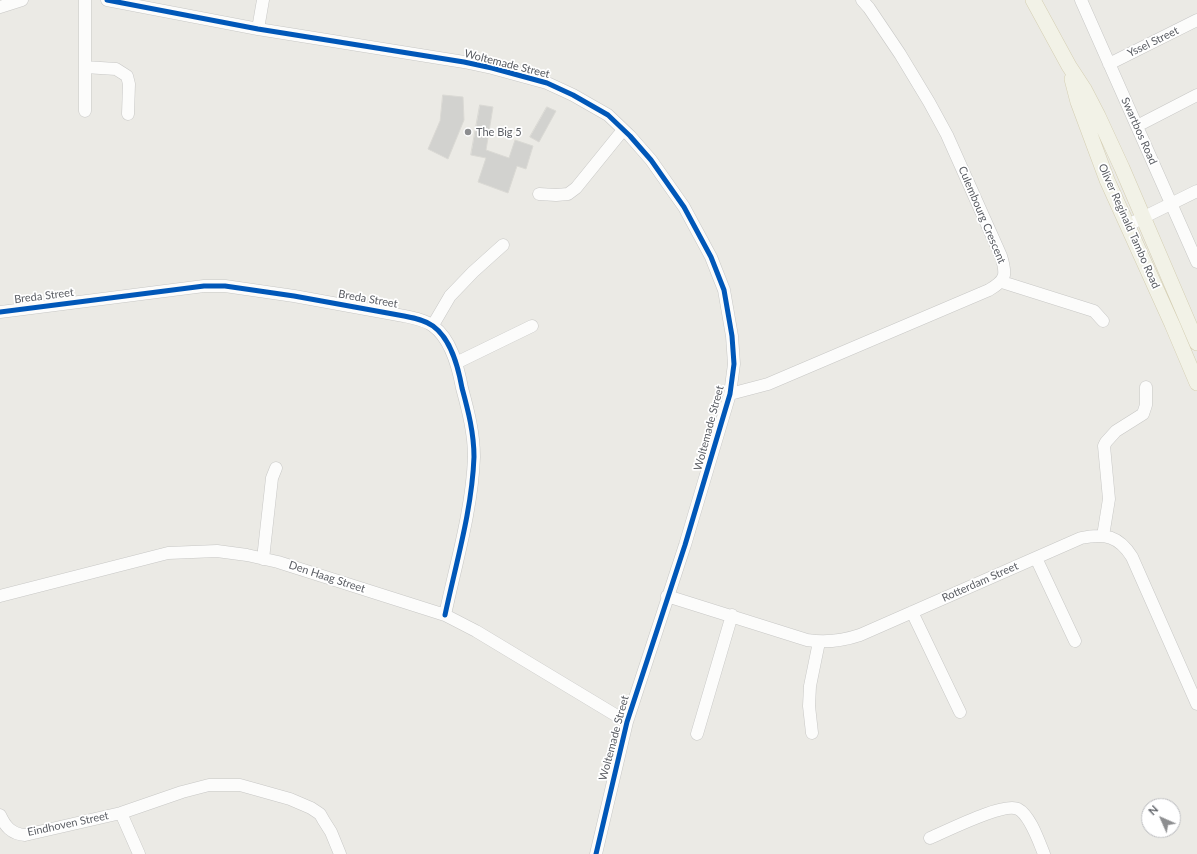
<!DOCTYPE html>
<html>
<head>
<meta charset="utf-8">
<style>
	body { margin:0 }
	#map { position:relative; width:1197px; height:854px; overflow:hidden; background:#ebeae5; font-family:Lato,sans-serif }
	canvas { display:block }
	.north { position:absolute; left:1141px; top:798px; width:40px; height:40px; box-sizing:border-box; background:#fff; border:1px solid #bdbec1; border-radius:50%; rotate:315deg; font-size:11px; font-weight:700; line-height:16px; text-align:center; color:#5a5d63 }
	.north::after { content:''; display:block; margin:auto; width:14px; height:18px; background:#8d8e90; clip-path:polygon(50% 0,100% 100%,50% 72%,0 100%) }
</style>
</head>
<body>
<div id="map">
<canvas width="1197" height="854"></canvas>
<div class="north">N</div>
</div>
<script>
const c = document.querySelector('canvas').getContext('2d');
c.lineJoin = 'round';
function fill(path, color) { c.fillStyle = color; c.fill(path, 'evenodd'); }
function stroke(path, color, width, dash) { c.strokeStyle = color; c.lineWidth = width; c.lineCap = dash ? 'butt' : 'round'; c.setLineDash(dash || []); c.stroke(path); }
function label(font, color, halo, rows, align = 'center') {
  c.font = font + ' Lato,sans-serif'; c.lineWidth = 3.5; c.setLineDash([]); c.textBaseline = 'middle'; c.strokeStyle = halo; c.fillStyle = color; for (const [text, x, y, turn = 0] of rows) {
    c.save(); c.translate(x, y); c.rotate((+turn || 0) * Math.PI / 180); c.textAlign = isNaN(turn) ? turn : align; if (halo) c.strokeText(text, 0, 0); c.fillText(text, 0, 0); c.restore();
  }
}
const building = new Path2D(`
	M 443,95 L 463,97 L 464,120 L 448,159 L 428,149 L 440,121 Z
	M 480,105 L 493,107 L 486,150 L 509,158 L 515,140 L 533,146 L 526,169 L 517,166 L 508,193 L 478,182 L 486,158 L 471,155 Z
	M 547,107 L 556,111 L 539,142 L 530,137 Z`);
fill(building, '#d2d2cf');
stroke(building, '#dad9d4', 1);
const minor = new Path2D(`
	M 85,0 L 85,111
	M 107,0 L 258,29 L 464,62 L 492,68 L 547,83 L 573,95 L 608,115 L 630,136 L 651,160 L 684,207 L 711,257 L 724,290 L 732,336 L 734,364 L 730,394 L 685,545 L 627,722 L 596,854
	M 1081,0 L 1197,262
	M 0,7 L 22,0
	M 258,29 L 263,0
	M 1109,64 L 1197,20
	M 85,67 L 116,69 L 127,76 L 129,84 L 128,114
	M 1137,126 L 1197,95
	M 539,194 L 556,195 L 568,194 L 576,188 L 623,130
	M 1128,225 L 1197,191
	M 1002,282 L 1094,311 L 1103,321
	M 0,312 L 204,286 L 225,286 L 294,296 L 404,316 C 414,318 425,320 433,326 C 451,339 458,366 462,388 C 468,410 474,433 474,457 C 472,510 456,563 445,615
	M 433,325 L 450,296 L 473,272 L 503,245
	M 456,363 L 532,326
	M 730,394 L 768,384 L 989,290 C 1006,280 1007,275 1001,256 L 947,135 L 929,102 L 900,54 L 869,8 L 862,0
	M 1103,536 L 1109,499 L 1104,446 L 1106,442 L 1116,431 L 1143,414 L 1146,405 L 1146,387
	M 1036,558 L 1075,641
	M 263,559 L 272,478 L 276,468
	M 0,596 L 168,553 L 217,551 L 247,555 L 278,562 L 445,615 L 476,631 L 627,722
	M 667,596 L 807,640 C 826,643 842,641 860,635 L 1081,538 C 1105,533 1119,536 1132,557 L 1197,704
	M 912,612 L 960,712
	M 812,733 L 809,706 L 810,686 L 819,642
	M 697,734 L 732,615
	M 121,813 L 139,854
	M 0,815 C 5,826 11,834 25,835 L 121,813 L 182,792 L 209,785 L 240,785 L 290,799 L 311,808 L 320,814 L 324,821 L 331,832 L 340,854
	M 930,838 C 947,831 1003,802 1018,809 C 1030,815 1039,842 1044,854`);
const major = new Path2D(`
	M 1033,0 L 1069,66 L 1084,89 L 1098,116 L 1122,168 L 1197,343
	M 1072,79 L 1078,102 L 1107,180 L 1172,324 L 1197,383`);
stroke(minor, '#c7c7c5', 13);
stroke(major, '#d4ceb2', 16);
stroke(minor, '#fcfcfb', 12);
stroke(major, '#f2f2e7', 15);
stroke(new Path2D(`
	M 107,0 L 258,29 L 464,62 L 492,68 L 547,83 L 573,95 L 608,115 L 630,136 L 651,160 L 684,207 L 711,257 L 724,290 L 732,336 L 734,364 L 730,394 L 685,545 L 627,722 L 596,854
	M 0,312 L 204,286 L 225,286 L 294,296 L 404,316 C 414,318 425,320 433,326 C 451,339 458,366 462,388 C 468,410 474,433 474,457 C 472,510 456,563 445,615`), '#0057b8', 5);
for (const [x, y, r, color] of [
	[468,132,4,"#8d8e90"]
]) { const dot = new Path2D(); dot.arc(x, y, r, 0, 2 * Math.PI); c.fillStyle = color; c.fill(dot); stroke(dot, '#fff', 1.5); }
label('11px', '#5a5d63', '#fff', [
	["Yssel Street",1153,42,-26],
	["Woltemade Street",507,64,14],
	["Swartbos Road",1139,131,66],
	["Culembourg Crescent",982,215,67],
	["Oliver Reginald Tambo Road",1129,226,66],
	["Breda Street",44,296,-7],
	["Breda Street",368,299,10],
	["Woltemade Street",709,428,-75],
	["Den Haag Street",327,577,18],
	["Rotterdam Street",980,582,-24],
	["Woltemade Street",614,738,-75],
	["Eindhoven Street",68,824,-12]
]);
label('11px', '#5a5d63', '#fff', [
	["The Big 5",476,132]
], 'left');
</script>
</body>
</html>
